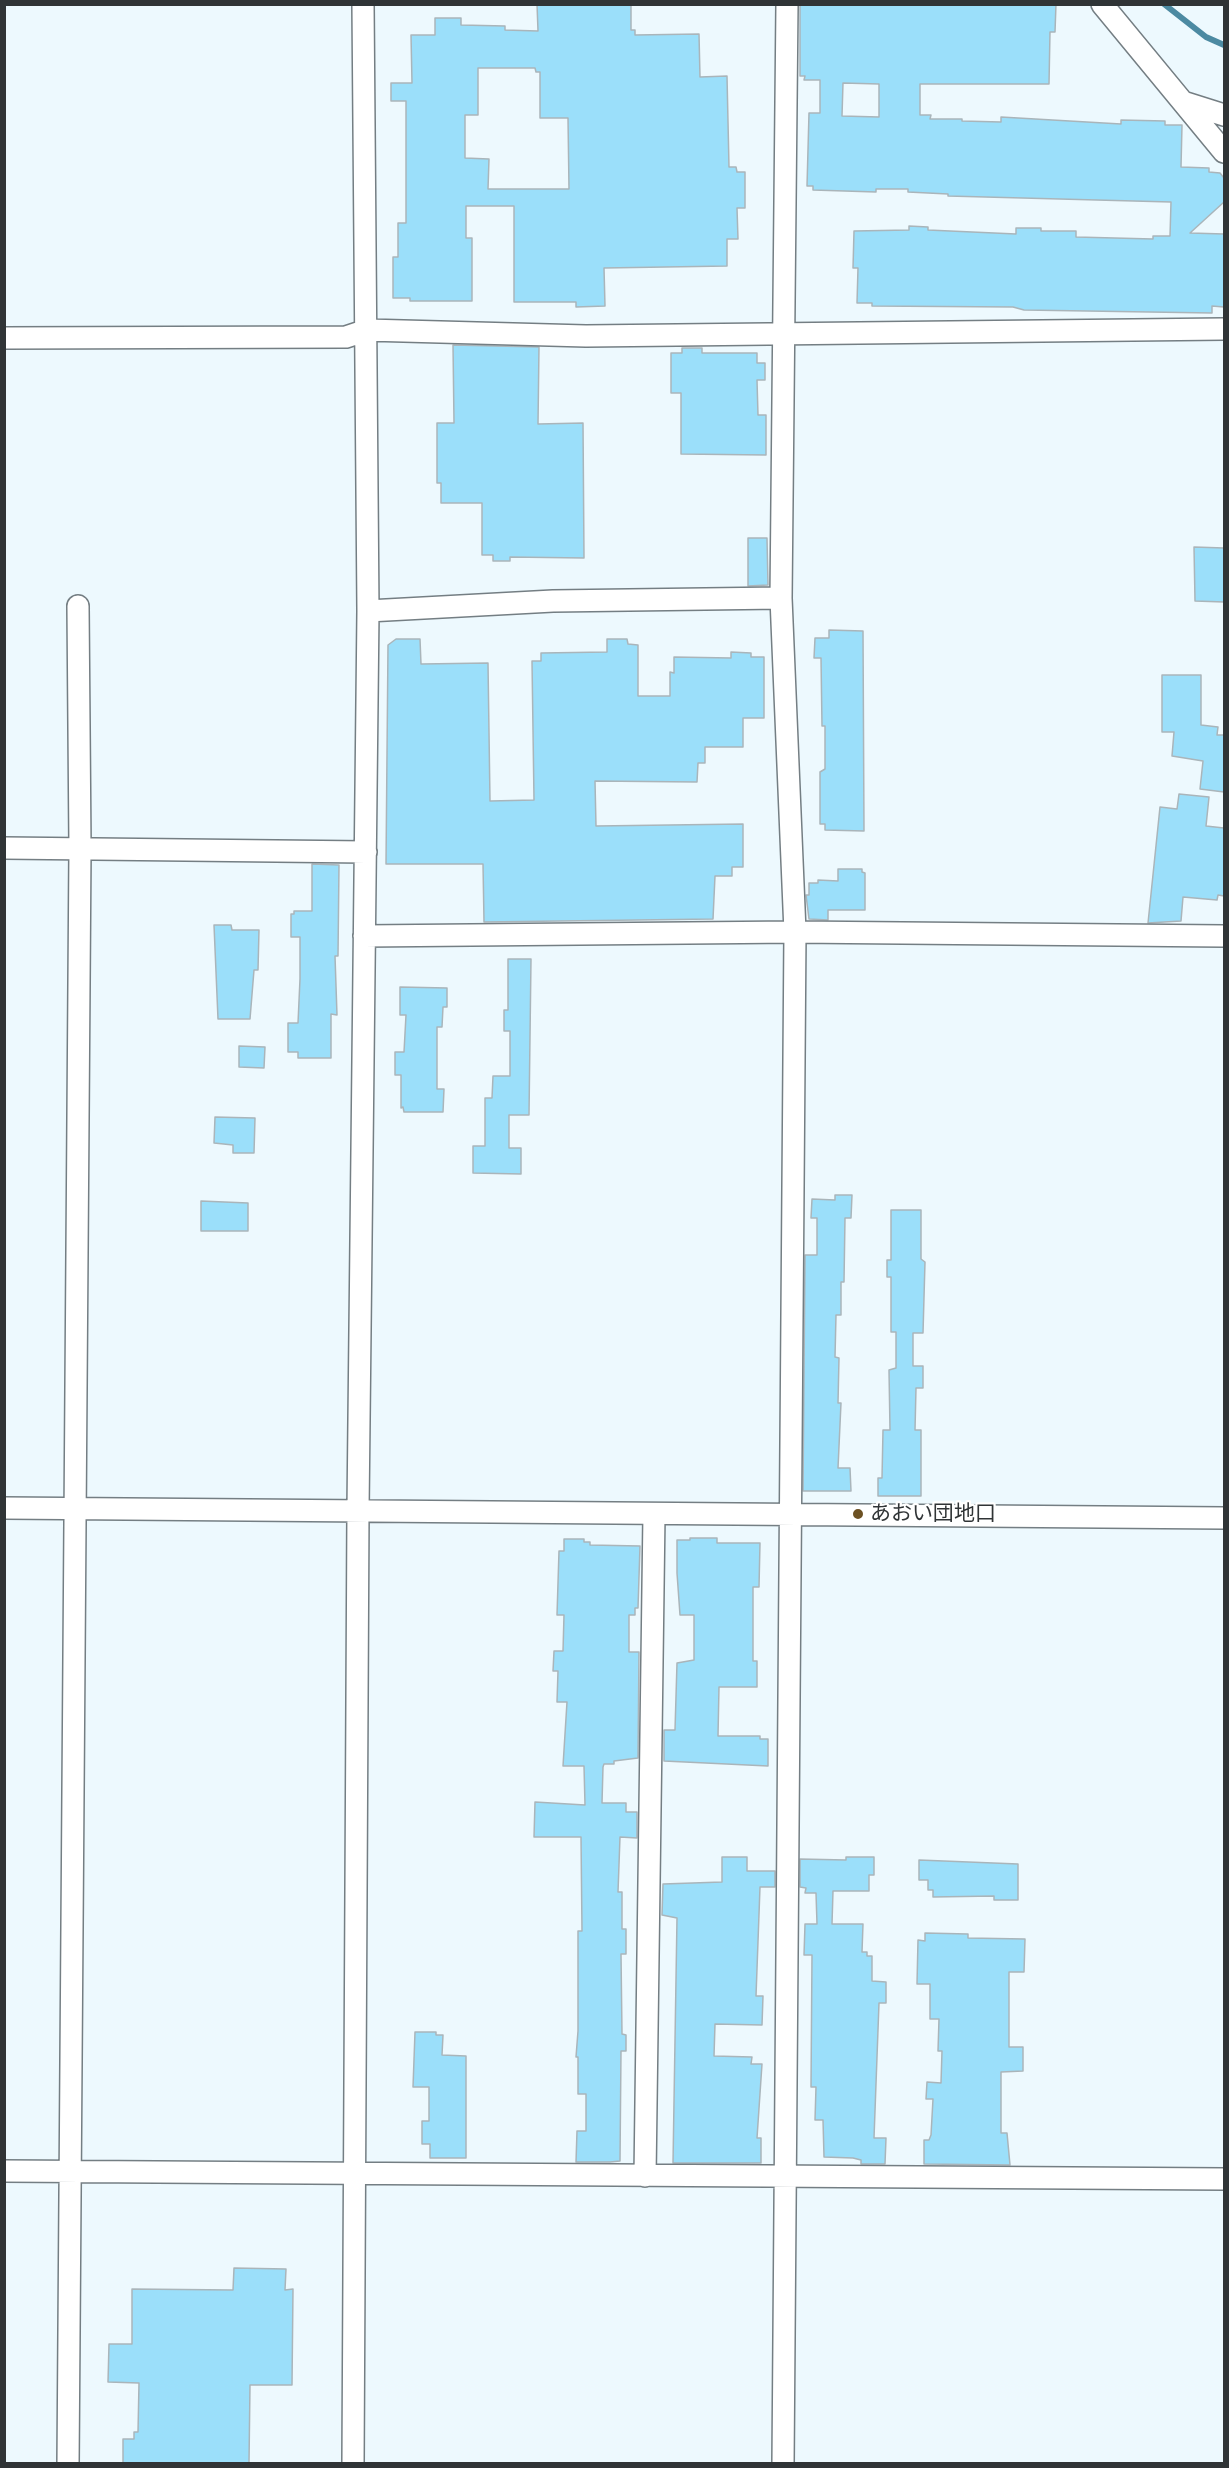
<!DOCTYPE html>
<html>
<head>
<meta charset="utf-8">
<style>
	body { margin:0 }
	#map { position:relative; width:1229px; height:2468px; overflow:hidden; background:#edf9fe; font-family:Literata,serif }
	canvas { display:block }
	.frame { position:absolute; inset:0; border:6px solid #303436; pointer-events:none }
</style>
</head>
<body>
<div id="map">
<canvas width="1229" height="2468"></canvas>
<div class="frame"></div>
</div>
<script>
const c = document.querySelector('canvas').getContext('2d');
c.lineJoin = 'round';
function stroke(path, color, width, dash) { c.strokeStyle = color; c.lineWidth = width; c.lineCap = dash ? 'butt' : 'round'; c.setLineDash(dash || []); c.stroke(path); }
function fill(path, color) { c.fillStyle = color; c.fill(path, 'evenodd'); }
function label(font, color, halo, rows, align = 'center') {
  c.font = font + ' Literata,"Noto Sans JP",serif'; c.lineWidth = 4.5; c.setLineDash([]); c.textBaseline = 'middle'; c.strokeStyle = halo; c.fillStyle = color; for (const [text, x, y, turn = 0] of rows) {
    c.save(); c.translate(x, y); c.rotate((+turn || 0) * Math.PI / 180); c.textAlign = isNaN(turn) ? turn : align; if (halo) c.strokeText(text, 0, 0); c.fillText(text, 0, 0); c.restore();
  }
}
stroke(new Path2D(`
	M 1164,4 L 1206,37 L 1224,45`), '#4c8aa2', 6);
const building = new Path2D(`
	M 537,4 L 631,4 L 631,30 L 635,30 L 635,35 L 699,34 L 700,77 L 727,76 L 729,167 L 736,167 L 737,172 L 745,172 L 745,208 L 737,208 L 738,239 L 727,239 L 727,266 L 604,268 L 605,306 L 576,307 L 576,302 L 514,302 L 514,206 L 466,206 L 466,238 L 472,238 L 472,301 L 410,301 L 410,298 L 393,298 L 393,257 L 398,257 L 398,223 L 406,223 L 406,101 L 391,101 L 391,83 L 412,83 L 411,35 L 435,35 L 435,18 L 461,18 L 461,25 L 505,26 L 505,30 L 538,31 ZM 478,68 L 535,68 L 536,72 L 540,72 L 540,118 L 568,118 L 569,189 L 488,189 L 489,159 L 465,158 L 465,115 L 478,115 Z
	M 800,4 L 1056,4 L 1055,32 L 1050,32 L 1049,84 L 920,84 L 920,115 L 931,115 L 930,119 L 962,119 L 962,121 L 1001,122 L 1001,117 L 1121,124 L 1121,120 L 1165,121 L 1165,125 L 1182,125 L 1181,167 L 1209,168 L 1209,172 L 1220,173 L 1224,178 L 1224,202 L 1190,233 L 1224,234 L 1224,307 L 1212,306 L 1212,313 L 1024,310 L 1013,307 L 872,306 L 872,303 L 857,303 L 858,268 L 853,268 L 854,231 L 909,230 L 909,226 L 928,227 L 928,230 L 1016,234 L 1016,228 L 1041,228 L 1041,231 L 1076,231 L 1076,237 L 1153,239 L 1153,236 L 1170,236 L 1171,202 L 948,196 L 948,194 L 908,192 L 908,189 L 876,189 L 876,192 L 813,190 L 813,186 L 807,186 L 809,113 L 820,113 L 820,80 L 804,80 L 805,76 L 800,76 ZM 843,83 L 879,84 L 879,117 L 842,116 Z
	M 453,345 L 539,347 L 538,424 L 583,423 L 584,558 L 510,557 L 510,561 L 493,561 L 493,555 L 482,555 L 482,503 L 441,503 L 441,483 L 437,483 L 437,423 L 454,423 Z
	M 682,348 L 702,348 L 702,353 L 757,353 L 757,363 L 765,363 L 765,380 L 757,380 L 758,415 L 766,415 L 766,455 L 681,454 L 681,393 L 671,393 L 671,353 L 682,353 Z
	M 748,538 L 767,538 L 768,585 L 748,586 Z
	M 1194,547 L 1224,548 L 1224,602 L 1195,601 Z
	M 829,630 L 863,631 L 864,831 L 825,830 L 825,824 L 820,824 L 820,772 L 825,769 L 825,726 L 822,726 L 821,658 L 814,658 L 815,638 L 829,638 Z
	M 396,639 L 420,639 L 421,664 L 488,663 L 490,801 L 534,800 L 532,661 L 541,661 L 541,653 L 607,652 L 607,639 L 627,639 L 628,644 L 638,645 L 638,696 L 670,696 L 670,672 L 674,673 L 674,657 L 731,658 L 731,652 L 751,653 L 751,657 L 764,657 L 764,718 L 743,718 L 743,747 L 705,747 L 705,763 L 698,763 L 697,782 L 595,781 L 596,826 L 743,824 L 743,867 L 732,867 L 732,876 L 715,876 L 713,919 L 484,922 L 483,864 L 386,864 L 388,645 Z
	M 1162,675 L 1201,675 L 1201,725 L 1218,727 L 1217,735 L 1224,735 L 1224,792 L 1200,789 L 1203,761 L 1172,756 L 1174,732 L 1162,732 Z
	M 1179,794 L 1209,797 L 1206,826 L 1224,828 L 1224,896 L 1218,895 L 1217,900 L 1183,897 L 1181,921 L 1148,923 L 1160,807 L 1177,809 Z
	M 312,864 L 339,865 L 338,956 L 335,956 L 337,1015 L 331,1014 L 331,1058 L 298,1058 L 298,1052 L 288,1052 L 288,1023 L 298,1023 L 300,979 L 300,937 L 291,937 L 291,914 L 294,914 L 294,911 L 312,911 Z
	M 838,869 L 862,869 L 862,872 L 865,873 L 865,910 L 828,910 L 828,920 L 809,919 L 806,895 L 809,895 L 809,883 L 818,883 L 818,880 L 838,881 Z
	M 214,925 L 231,925 L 232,930 L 259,930 L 258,970 L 254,970 L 250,1019 L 218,1019 Z
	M 508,959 L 531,959 L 529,1115 L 509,1115 L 509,1148 L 521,1148 L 521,1174 L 473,1173 L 473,1146 L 485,1146 L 485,1098 L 492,1098 L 493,1076 L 510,1076 L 510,1031 L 504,1031 L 504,1010 L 508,1010 Z
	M 400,987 L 447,988 L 447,1007 L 443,1007 L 442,1027 L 437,1027 L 437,1089 L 444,1089 L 443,1112 L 404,1112 L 403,1107 L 401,1108 L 401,1075 L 395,1075 L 395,1052 L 404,1052 L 406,1015 L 400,1015 Z
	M 239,1046 L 265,1047 L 264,1068 L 239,1067 Z
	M 215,1117 L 255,1118 L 254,1153 L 233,1153 L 233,1145 L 214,1143 Z
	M 835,1195 L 852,1195 L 851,1218 L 845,1218 L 844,1282 L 841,1282 L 841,1315 L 836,1315 L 835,1357 L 839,1358 L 838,1403 L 841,1403 L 838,1468 L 850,1468 L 851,1491 L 803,1491 L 805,1255 L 817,1255 L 817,1218 L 811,1218 L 812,1199 L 835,1200 Z
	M 201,1201 L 248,1203 L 248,1231 L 201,1231 Z
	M 891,1210 L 921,1210 L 921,1259 L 925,1262 L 923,1333 L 913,1333 L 913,1366 L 923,1366 L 923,1388 L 916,1388 L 915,1430 L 921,1430 L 921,1496 L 878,1496 L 878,1478 L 882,1478 L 883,1430 L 890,1430 L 889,1370 L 896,1368 L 896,1332 L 891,1332 L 891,1277 L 887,1277 L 887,1260 L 891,1260 Z
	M 690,1538 L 717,1538 L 717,1543 L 760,1543 L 759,1587 L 753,1587 L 753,1661 L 757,1661 L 757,1687 L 719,1687 L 718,1736 L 760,1736 L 760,1739 L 768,1739 L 768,1766 L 664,1761 L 664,1730 L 675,1730 L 677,1663 L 694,1660 L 694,1615 L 680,1615 L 677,1573 L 677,1540 L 690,1540 Z
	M 564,1539 L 584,1539 L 584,1542 L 590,1542 L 590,1545 L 640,1546 L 638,1608 L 635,1608 L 635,1615 L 629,1615 L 629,1652 L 639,1652 L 638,1758 L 614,1761 L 614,1764 L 604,1764 L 603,1767 L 602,1803 L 626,1803 L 626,1812 L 637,1812 L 637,1838 L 620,1837 L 618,1892 L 622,1892 L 622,1929 L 626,1929 L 626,1954 L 621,1954 L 622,2034 L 626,2035 L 626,2051 L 621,2051 L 620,2161 L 610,2162 L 576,2162 L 577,2131 L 586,2131 L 586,2094 L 578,2094 L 578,2057 L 576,2057 L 578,2031 L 578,1931 L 582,1931 L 581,1837 L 534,1837 L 535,1802 L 585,1805 L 584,1766 L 563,1766 L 567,1702 L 557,1702 L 558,1671 L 553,1671 L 554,1651 L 563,1651 L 564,1615 L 557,1615 L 559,1551 L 564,1551 Z
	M 722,1857 L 747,1857 L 747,1871 L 775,1871 L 775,1887 L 760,1887 L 756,1996 L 763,1996 L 762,2025 L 715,2024 L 714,2056 L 752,2057 L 751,2064 L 762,2064 L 757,2138 L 761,2138 L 761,2163 L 673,2163 L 677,1918 L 662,1915 L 663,1884 L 722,1882 Z
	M 846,1857 L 874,1857 L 874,1875 L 869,1875 L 869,1891 L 833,1891 L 832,1924 L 863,1924 L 862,1952 L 867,1952 L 867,1956 L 872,1956 L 872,1981 L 886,1982 L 886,2003 L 879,2003 L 874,2138 L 886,2138 L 885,2164 L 861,2164 L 861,2160 L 853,2158 L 824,2157 L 823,2120 L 815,2120 L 816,2087 L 811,2087 L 812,1955 L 804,1955 L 805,1924 L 817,1924 L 816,1893 L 805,1893 L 806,1888 L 800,1887 L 800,1859 L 846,1860 Z
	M 919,1860 L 1018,1864 L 1018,1900 L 994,1900 L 994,1896 L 933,1897 L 933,1890 L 928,1890 L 928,1880 L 919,1880 Z
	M 925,1933 L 968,1934 L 968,1938 L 1025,1939 L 1024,1972 L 1009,1972 L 1009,2047 L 1023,2047 L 1023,2071 L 1001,2072 L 1001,2133 L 1007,2133 L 1010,2165 L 924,2164 L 924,2140 L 929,2140 L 931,2135 L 933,2099 L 926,2099 L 927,2082 L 941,2083 L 942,2051 L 938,2051 L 939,2019 L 930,2019 L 930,1984 L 917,1984 L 918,1940 L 925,1941 Z
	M 415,2032 L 436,2032 L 436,2035 L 443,2035 L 442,2055 L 466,2056 L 466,2158 L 430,2158 L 430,2144 L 422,2144 L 422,2121 L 429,2121 L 429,2087 L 413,2087 Z
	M 234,2268 L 286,2269 L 285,2290 L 293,2289 L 292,2385 L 250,2385 L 249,2463 L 123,2463 L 123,2439 L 134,2439 L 134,2432 L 138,2432 L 139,2383 L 108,2382 L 109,2344 L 132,2344 L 132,2289 L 233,2290 Z`);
fill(building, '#9bdffa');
stroke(building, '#aab5ba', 1.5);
const minor = new Path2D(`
	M 1102,4 L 1224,152
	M 1186,103 L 1224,115
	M 4,338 L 346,337 L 367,330 L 586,336 L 1224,329
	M 368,611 L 553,601 L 781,598
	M 4,848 L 366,852
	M 364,936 L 795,932 L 1224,936
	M 4,1508 L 1224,1518
	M 4,2171 L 1224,2179
	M 645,2176 L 654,1514
	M 68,2464 L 80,848 L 78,606
	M 353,2464 L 358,1509 L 368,611 L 363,4
	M 783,2464 L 795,932 L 781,598 L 787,4`);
stroke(minor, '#747e83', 24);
stroke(minor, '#fff', 21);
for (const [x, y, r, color] of [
	[858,1514,6,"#6c5123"]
]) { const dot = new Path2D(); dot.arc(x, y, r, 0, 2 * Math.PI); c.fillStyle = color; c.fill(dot); stroke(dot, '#fff', 2); }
label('21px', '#303436', '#fff', [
	["あおい団地口",870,1514]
], 'left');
</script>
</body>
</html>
